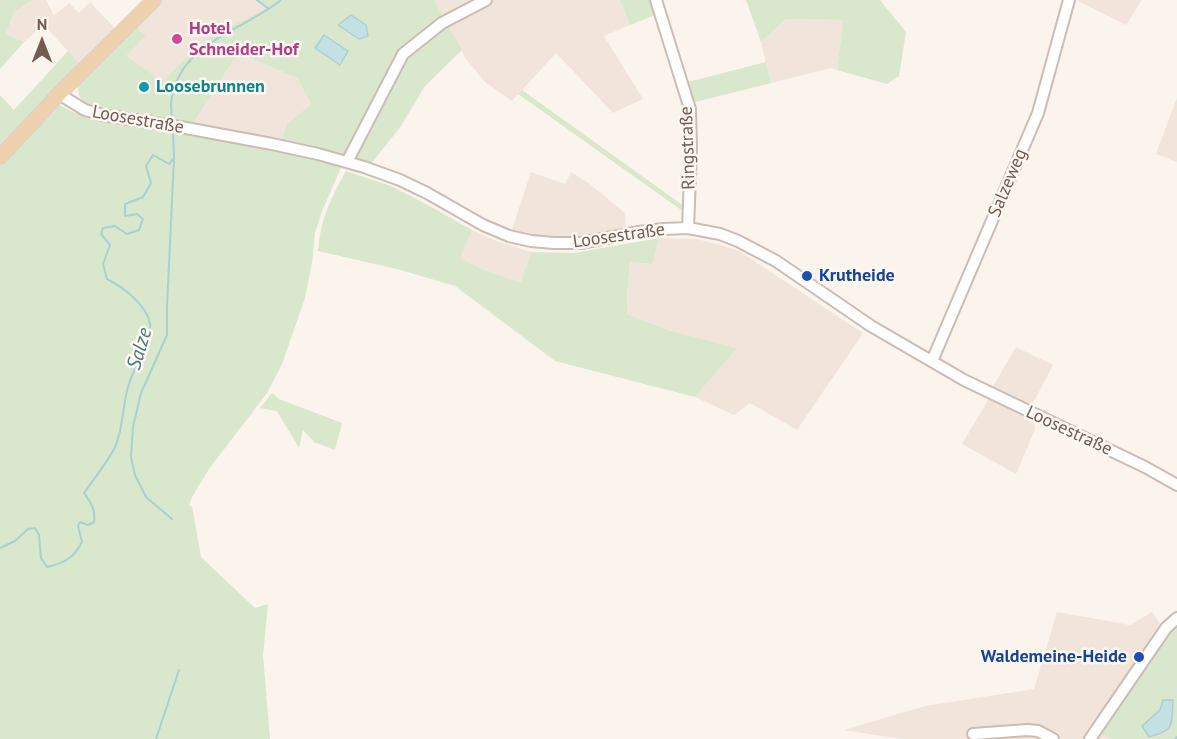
<!DOCTYPE html>
<html>
<head>
<meta charset="utf-8">
<style>
	body { margin:0 }
	#map { position:relative; width:1177px; height:739px; overflow:hidden; background:#faf4ec; font-family:"PT Sans",sans-serif }
	canvas { display:block }
	.north { position:absolute; left:12px; top:12px; width:60px; height:60px; -webkit-text-stroke:4px #fdf8f2; paint-order:stroke; rotate:0deg; font-size:16px; font-weight:700; line-height:24px; text-align:center; color:#735b52 }
	.north::after { content:''; display:block; margin:auto; width:21px; height:27px; background:#735b52; clip-path:polygon(50% 0,100% 100%,50% 72%,0 100%) }
</style>
</head>
<body>
<div id="map">
<canvas width="1177" height="739"></canvas>
<div class="north">N</div>
</div>
<script>
const c = document.querySelector('canvas').getContext('2d');
c.lineJoin = 'round';
function fill(path, color) { c.fillStyle = color; c.fill(path, 'evenodd'); }
function stroke(path, color, width, dash) { c.strokeStyle = color; c.lineWidth = width; c.lineCap = dash ? 'butt' : 'round'; c.setLineDash(dash || []); c.stroke(path); }
function label(font, color, halo, rows, align = 'center') {
  c.font = font + ' "PT Sans",sans-serif'; c.lineWidth = 5; c.setLineDash([]); c.textBaseline = 'middle'; c.strokeStyle = halo; c.fillStyle = color; for (const [text, x, y, turn = 0] of rows) {
    c.save(); c.translate(x, y); c.rotate((+turn || 0) * Math.PI / 180); c.textAlign = isNaN(turn) ? turn : align; if (halo) c.strokeText(text, 0, 0); c.fillText(text, 0, 0); c.restore();
  }
}
fill(new Path2D(`
	M 33,0 L 46,0 L 54,16 L 69,3 L 79,13 L 90,2 L 112,25 L 115,30 L 80,64 L 44,25 L 24,42 L 6,34 L 14,12 Z
	M 160,0 L 255,0 L 267,9 L 204,40 L 163,81 L 125,56 L 146,36 L 135,25 Z
	M 434,0 L 620,0 L 630,25 L 604,36 L 643,99 L 613,113 L 556,53 L 512,101 L 485,82 L 466,59 Z
	M 1076,0 L 1142,0 L 1126,25 Z
	M 786,19 L 843,20 L 837,70 L 831,68 L 771,83 L 761,42 Z
	M 238,53 L 297,78 L 311,104 L 287,124 L 281,141 L 192,125 Z
	M 1177,98 L 1177,162 L 1156,154 Z
	M 531,172 L 565,184 L 571,172 L 590,184 L 625,213 L 626,229 L 589,237 L 555,240 L 511,232 Z
	M 472,230 L 494,240 L 531,252 L 522,284 L 482,269 L 459,258 Z
	M 659,238 L 697,239 L 725,246 L 739,251 L 863,333 L 797,430 L 750,403 L 734,415 L 695,397 L 736,348 L 671,331 L 627,314 L 627,297 L 630,262 L 653,264 Z
	M 1016,347 L 1053,365 L 1031,407 L 1035,429 L 1016,474 L 962,444 L 987,402 L 992,388 Z
	M 1057,612 L 1130,625 L 1152,612 L 1160,623 L 1116,696 L 1100,733 L 1111,739 L 902,739 L 844,730 L 925,706 L 1034,689 Z`), '#f1e5db');
fill(new Path2D(`
	M 0,0 L 33,0 L 14,12 L 6,34 L 24,42 L 0,69 Z
	M 255,0 L 434,0 L 462,50 L 425,86 L 401,126 L 371,164 L 281,141 L 287,124 L 311,104 L 297,78 L 238,53 L 192,125 L 93,108 C 81,102 77,96 78,83 L 135,25 L 146,36 L 126,56 L 163,81 L 204,40 L 266,9 Z
	M 620,0 L 655,0 L 660,13 L 630,25 Z
	M 746,0 L 880,0 L 906,32 L 899,76 L 887,84 L 837,70 L 843,20 L 786,19 L 761,42 Z
	M 68,51 L 80,64 L 53,91 L 0,152 L 0,95 L 14,110 Z
	M 766,62 L 771,83 L 695,102 L 688,82 Z
	M 522,90 L 688,209 L 687,214 L 518,94 Z
	M 54,102 L 75,113 L 119,122 L 184,132 L 286,151 L 342,165 L 321,214 L 315,233 L 312,263 L 305,298 L 282,364 L 267,393 L 209,469 L 192,497 L 189,506 L 192,506 L 201,557 L 255,608 L 268,604 L 263,655 L 270,739 L 0,739 L 0,160 Z
	M 346,171 L 391,186 L 428,205 L 472,230 L 460,258 L 482,269 L 521,283 L 531,252 L 574,253 L 659,238 L 653,264 L 630,262 L 627,297 L 627,314 L 671,331 L 737,348 L 695,397 L 555,361 L 455,286 L 397,269 L 318,251 C 320,221 331,197 346,171 Z
	M 272,393 L 279,399 L 342,423 L 335,450 L 314,442 L 303,430 L 299,448 L 277,411 L 260,408 Z
	M 1177,625 L 1177,739 L 1111,739 L 1100,733 L 1159,646 Z`), '#d9e7cc');
const water = new Path2D(`
	M 351,15 L 366,25 L 368,36 L 359,39 L 338,25 Z
	M 324,35 L 348,51 L 340,65 L 315,48 Z
	M 1163,700 L 1173,700 C 1171,725 1176,730 1149,737 L 1142,726 L 1160,710 Z`);
fill(water, '#c3e0e2');
stroke(water, '#aad0d3', 1.5);
stroke(new Path2D(`
	M 257,0 L 269,9
	M 172,123 C 172,117 171,110 171,104 C 176,44 241,32 281,0
	M 172,519 L 146,497 L 135,475 L 131,457 L 133,427 L 141,393 L 167,335 L 167,306 L 174,159
	M 0,548 L 15,541 L 28,529 L 35,528 L 39,535 L 41,558 L 47,567 C 64,563 74,558 82,542 L 78,526 L 80,522 L 88,525 L 94,522 C 96,510 91,503 84,493 C 93,480 109,460 115,447 C 124,427 122,404 129,384 C 133,370 152,337 150,324 C 147,305 123,287 107,279 L 103,264 L 110,245 L 101,234 L 103,228 L 115,226 L 127,234 L 139,230 L 143,219 L 137,214 L 125,216 L 125,204 L 143,197 L 151,183 L 146,166 L 153,155 L 169,164 L 174,158 L 173,129
	M 156,739 L 179,670
	M 1175,739 L 1177,737`), '#aad0d3', 2);
const minor = new Path2D(`
	M 656,0 L 690,109 L 691,151 L 688,228
	M 59,94 L 85,110 L 103,115 L 186,128 L 272,144 L 318,154 L 364,167 L 400,180 L 427,193 L 483,225 L 509,236 L 531,241 L 554,243 L 581,243 L 639,232 L 663,229 L 688,228 L 720,234 L 738,241 L 776,261 L 871,326 L 964,380 L 1145,467 L 1177,485
	M 347,162 L 403,54 L 442,23 L 486,0
	M 932,361 L 1038,113 L 1069,0
	M 973,734 L 1027,730 L 1038,731 L 1053,739
	M 1090,739 L 1166,628 L 1177,618`);
const major = new Path2D(`
	M 0,157 L 59,94 L 154,0`);
stroke(minor, '#ccbcb3', 14);
stroke(major, '#d8d1cf', 16);
stroke(minor, '#fff', 10);
stroke(major, '#f0d1ae', 14);
for (const [x, y, r, color] of [
	[177,39,6,"#d1479c"],
	[144,87,6,"#0f9aa8"],
	[807,276,6,"#1a4fb4"],
	[1139,657,6,"#1a4fb4"]
]) { const dot = new Path2D(); dot.arc(x, y, r, 0, 2 * Math.PI); c.fillStyle = color; c.fill(dot); stroke(dot, '#fdf8f2', 2); }
label('bold 18px', '#b23c85', '#fdf8f2', [
	["Hotel",189,29],
	["Schneider-Hof",189,50]
], 'left');
label('bold 18px', '#0d838f', '#fdf8f2', [
	["Loosebrunnen",156,87]
], 'left');
label('18px', '#735b52', '#fdf8f2', [
	["Loosestraße",138,120,10],
	["Ringstraße",688,148,-92],
	["Salzeweg",1008,183,-67],
	["Loosestraße",619,236,-8],
	["Loosestraße",1069,431,25]
]);
label('bold 18px', '#164399', '#fdf8f2', [
	["Krutheide",819,276],
	["Waldemeine-Heide",1127,657,"right"]
], 'left');
label('italic 20px', '#4b787c', '#fdf8f2', [
	["Salze",140,349,-73]
]);
</script>
</body>
</html>
